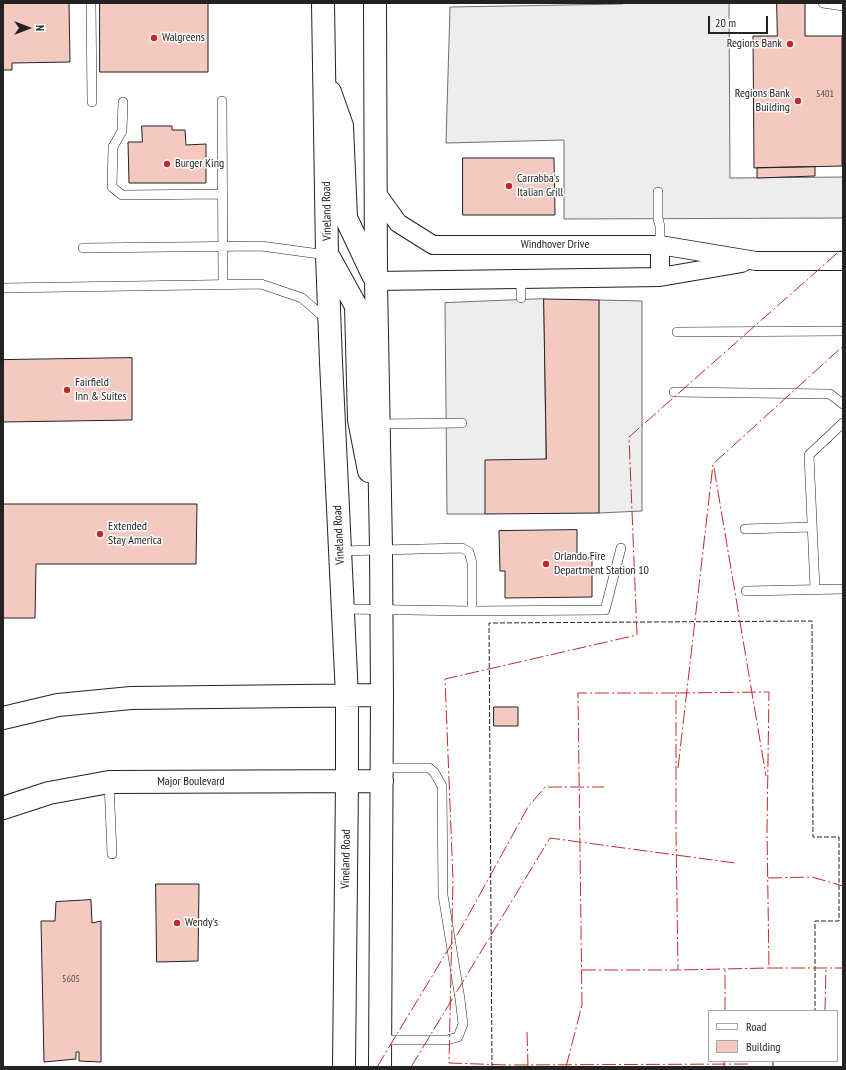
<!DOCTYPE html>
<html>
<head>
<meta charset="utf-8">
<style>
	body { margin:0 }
	#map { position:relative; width:846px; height:1070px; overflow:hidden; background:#fff; font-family:"PT Sans Narrow",sans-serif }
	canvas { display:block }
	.frame { position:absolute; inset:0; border:4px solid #222; pointer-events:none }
	.legend { position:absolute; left:708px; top:1010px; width:130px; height:52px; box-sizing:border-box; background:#fff; border:1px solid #a7a7a7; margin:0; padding:5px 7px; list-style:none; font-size:12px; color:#222 }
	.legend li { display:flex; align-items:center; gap:8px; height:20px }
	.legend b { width:20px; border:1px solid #a7a7a7 }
	.north { position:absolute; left:8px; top:8px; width:40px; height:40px; -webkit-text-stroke:3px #fff; paint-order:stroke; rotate:90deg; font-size:11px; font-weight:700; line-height:16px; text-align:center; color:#222 }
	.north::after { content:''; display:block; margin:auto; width:14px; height:18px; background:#222; clip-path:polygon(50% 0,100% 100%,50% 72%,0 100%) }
	.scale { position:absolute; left:708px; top:16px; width:60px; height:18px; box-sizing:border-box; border:2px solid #222; border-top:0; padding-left:5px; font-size:12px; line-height:14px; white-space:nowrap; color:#222; -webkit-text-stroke:3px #fff; paint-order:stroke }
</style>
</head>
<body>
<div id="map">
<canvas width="846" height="1070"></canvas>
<div class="frame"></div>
<ul class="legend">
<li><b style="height:5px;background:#fff"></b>Road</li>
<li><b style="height:11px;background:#f3c9c0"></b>Building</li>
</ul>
<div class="north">N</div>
<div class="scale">20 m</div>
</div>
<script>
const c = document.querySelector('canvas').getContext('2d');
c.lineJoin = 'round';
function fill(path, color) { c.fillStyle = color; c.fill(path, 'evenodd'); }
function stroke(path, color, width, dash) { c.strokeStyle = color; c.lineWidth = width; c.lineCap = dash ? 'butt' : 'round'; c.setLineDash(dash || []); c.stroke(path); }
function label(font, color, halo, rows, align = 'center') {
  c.font = font + ' "PT Sans Narrow",sans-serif'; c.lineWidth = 3; c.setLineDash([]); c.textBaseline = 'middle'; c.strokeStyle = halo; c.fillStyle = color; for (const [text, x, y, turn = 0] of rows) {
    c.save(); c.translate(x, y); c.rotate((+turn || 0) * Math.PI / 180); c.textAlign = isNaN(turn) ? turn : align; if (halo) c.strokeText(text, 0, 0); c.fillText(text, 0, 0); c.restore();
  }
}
const parking = new Path2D(`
	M 622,3 L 729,3 L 730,178 L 843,177 L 843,218 L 564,219 L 564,140 L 446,143 L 450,7 L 622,4 Z
	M 544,299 L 546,459 L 485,514 L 447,514 L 445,303 Z
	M 599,300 L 642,301 L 642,511 L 599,513 Z`);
fill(parking, '#ededed');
stroke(parking, '#6f6f6f', 1);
const building = new Path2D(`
	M 3,3 L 69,3 L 70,62 L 12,63 L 12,70 L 3,70 Z
	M 100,3 L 208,3 L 208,72 L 100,72 Z
	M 777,3 L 805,3 L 805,36 L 842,36 L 842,166 L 754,168 L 753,36 L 777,36 Z
	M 142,126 L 172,126 L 172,130 L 185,130 L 186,145 L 206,144 L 206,183 L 129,183 L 128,142 L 142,142 Z
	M 463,158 L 554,158 L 555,215 L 463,215 Z
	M 815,167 L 815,176 L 757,178 L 757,168 Z
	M 544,299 L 599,300 L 599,513 L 485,514 L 485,460 L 546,459 Z
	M 132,358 L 132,420 L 3,422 L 3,360 Z
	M 3,504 L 197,504 L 196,564 L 36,564 L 35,618 L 3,618 Z
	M 577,530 L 577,558 L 592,558 L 592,597 L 505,598 L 505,571 L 500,571 L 499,531 Z
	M 494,707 L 518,707 L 518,726 L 494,726 Z
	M 156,884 L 199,884 L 198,961 L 157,962 Z
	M 91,900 L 92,923 L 101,921 L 101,1062 L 79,1061 L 79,1052 L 76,1052 L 76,1059 L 44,1062 L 41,921 L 55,921 L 56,902 Z`);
fill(building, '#f3c9c0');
stroke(building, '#222', 1);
const lane = new Path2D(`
	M 91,3 L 92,102
	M 823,3 L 843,6
	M 222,101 L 223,284
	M 123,102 L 122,131 L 113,147 L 112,187 L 122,195 L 222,194
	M 658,192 L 658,219 L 660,226 L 660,245
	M 83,248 L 261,246 L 327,255
	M 521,279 L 521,298
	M 3,288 L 261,284 L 302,298 L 326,319
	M 677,332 L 843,331
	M 674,392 L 830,394 L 843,404
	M 378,424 L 462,423
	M 745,529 L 812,527
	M 340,551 L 462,548 L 469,552 L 472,563 L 472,611
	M 815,589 L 809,455 L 843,423
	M 746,591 L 843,589
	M 343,609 L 472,611 L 605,610 L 621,548
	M 109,782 L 112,854
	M 380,1040 L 447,1040 L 458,1037 L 463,1024 L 460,999 L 443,895 L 442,786 L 434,772 L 429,768 L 382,768`);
const street = new Path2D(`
	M 375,191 L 398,223 L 433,245 L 660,245 L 756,261 L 843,261
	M 660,245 L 660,277
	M 376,281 L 660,277 L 742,263`);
const secondary = new Path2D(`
	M 323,3 L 327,255 L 331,362 L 347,696 L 347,782 L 344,1067
	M 375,3 L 376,281 L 381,549 L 382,695 L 380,1067
	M 330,92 L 342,126 L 346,218 L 373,275
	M 330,259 L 356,306 L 359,420 L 369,471
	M 3,718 L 58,705 L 131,698 L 382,695
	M 3,808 L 49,793 L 109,782 L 382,781`);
stroke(lane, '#222', 10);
stroke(street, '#222', 20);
stroke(secondary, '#222', 24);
stroke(lane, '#fff', 9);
stroke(street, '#fff', 18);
stroke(secondary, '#fff', 22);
stroke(new Path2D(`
	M 773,1061 L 773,1067
	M 492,1067 L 489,623 L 812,621 L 813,837 L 839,837 L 839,921 L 815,921 L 815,1011`), '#222', 1, [5, 2]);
stroke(new Path2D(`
	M 714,468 L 766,776
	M 676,693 L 769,692 L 767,830 L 769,968 L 678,970
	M 678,768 L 713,464 L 843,346
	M 768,878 L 812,877 L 843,886
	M 769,968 L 843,968
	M 582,970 L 678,970 L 676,832 L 676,693 L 578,693 L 582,1006
	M 725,1011 L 725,969
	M 825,1011 L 826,968
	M 527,1032 L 528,1067
	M 748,1064 L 507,1065 L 449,1063 L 453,880 L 445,679 L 637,635 L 629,437 L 843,248
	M 377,1067 L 463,925 L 528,807 L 545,787 L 604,787
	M 411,1067 L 550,838 L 735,863
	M 566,1067 L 582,1005
	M 724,1067 L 724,1061`), '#c62828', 1, [14, 3, 2, 3]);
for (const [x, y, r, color] of [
	[154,38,4,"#c62828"],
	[790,44,4,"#c62828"],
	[798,101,4,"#c62828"],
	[167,164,4,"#c62828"],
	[509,186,4,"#c62828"],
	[67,390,4,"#c62828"],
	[100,534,4,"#c62828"],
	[546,564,4,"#c62828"],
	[177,923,4,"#c62828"]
]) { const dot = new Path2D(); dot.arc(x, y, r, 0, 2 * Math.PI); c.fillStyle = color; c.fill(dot); stroke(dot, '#fff', 1.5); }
label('10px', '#564c4a', null, [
	["5401",825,94],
	["5605",71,979]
]);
label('12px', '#222', '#fff', [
	["Walgreens",162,38],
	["Regions Bank",782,44,"right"],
	["Regions Bank",790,94,"right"],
	["Building",790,108,"right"],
	["Burger King",175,164],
	["Carrabba's",517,179],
	["Italian Grill",517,193],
	["Fairfield",75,383],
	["Inn & Suites",75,397],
	["Extended",108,527],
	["Stay America",108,541],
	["Orlando Fire",554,557],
	["Department Station 10",554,571],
	["Wendy's",185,923]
], 'left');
label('12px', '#222', '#fff', [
	["Vineland Road",327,211,-91],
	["Windhover Drive",555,245],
	["Vineland Road",339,535,-93],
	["Major Boulevard",191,782],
	["Vineland Road",346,859,-89]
]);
</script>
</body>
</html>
